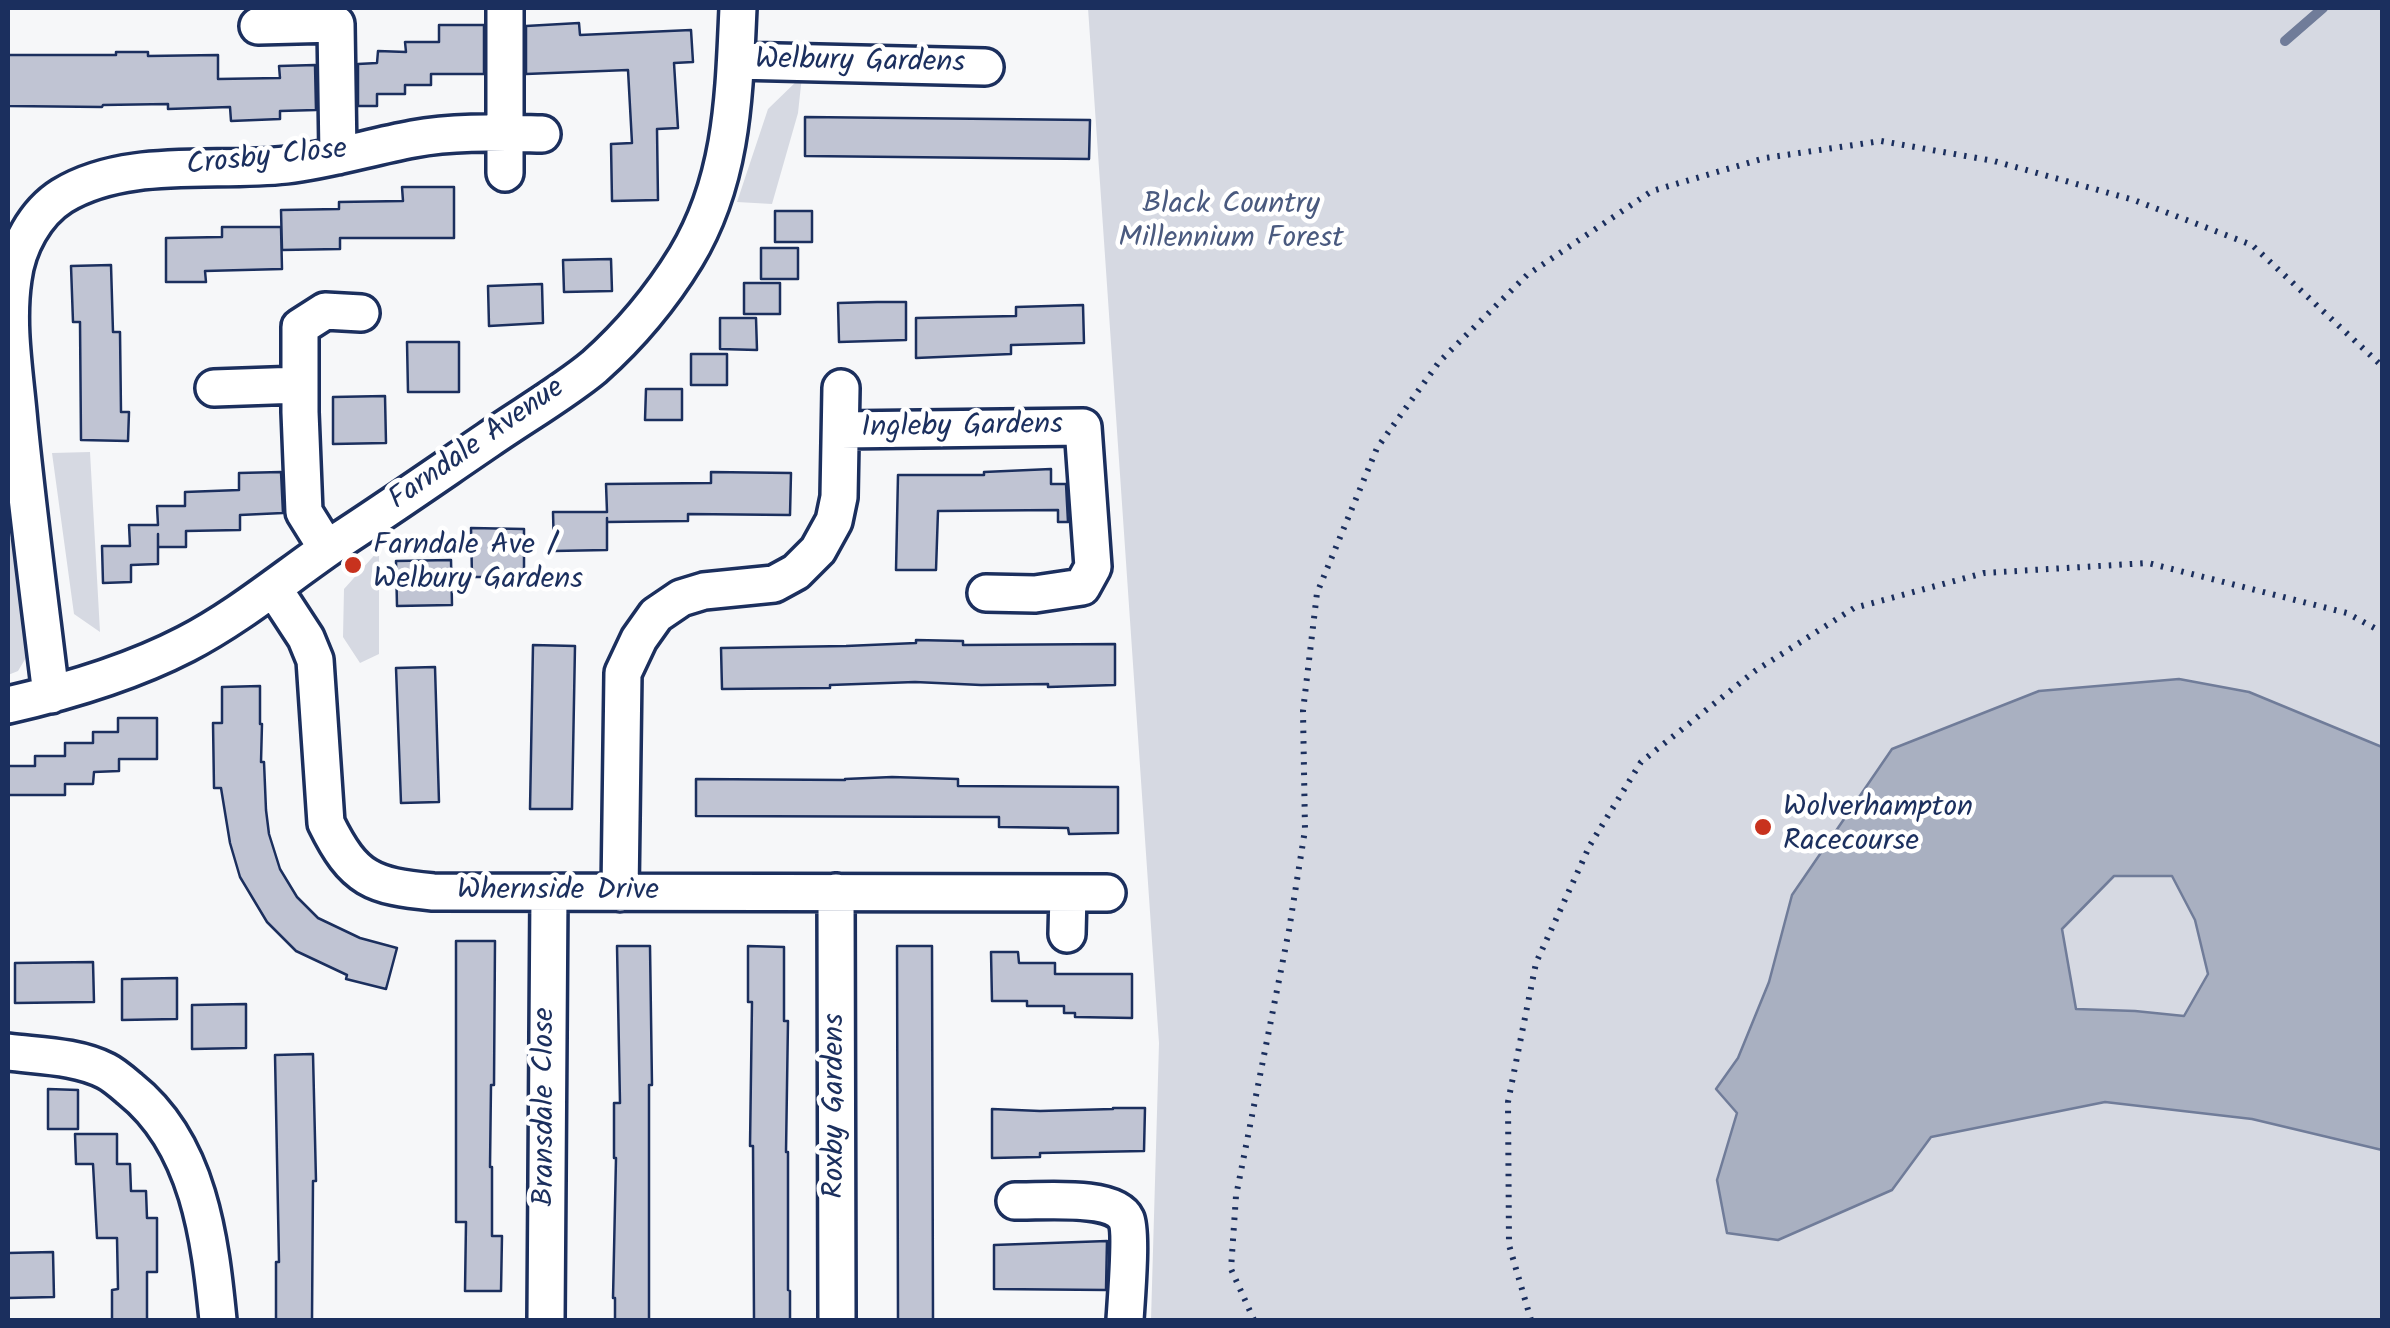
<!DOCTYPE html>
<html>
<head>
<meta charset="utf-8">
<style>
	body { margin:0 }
	#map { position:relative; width:2390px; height:1328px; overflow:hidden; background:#f6f7f9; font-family:Kalam,sans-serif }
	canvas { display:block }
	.frame { position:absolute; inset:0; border:10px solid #1b2f5e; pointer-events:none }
</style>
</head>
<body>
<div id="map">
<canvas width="2390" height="1328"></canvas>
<div class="frame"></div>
</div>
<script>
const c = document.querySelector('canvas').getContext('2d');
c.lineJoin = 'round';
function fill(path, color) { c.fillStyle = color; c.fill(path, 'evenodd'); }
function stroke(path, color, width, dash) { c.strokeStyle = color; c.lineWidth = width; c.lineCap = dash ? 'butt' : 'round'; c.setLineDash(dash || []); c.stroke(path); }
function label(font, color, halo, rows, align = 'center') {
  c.font = font + ' Kalam,sans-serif'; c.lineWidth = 9; c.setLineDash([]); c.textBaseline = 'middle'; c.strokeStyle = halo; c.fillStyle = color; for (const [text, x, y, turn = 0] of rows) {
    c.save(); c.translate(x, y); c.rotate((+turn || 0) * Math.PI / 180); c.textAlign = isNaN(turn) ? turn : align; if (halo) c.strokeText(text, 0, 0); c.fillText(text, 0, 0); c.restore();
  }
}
fill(new Path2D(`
	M 1088,8 L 2382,8 L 2382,1320 L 1151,1320 L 1159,1043 Z
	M 802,76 L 798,113 L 772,204 L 737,202 L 768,109 Z
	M 90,452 L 100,632 L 74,614 L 52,453 Z
	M 8,538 L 23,540 L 33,646 L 18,671 L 8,675 Z
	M 379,550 L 379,654 L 360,663 L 343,637 L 344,589 Z`), '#d6d9e2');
const water = new Path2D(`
	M 2179,679 L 2249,692 L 2382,747 L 2382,1150 L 2252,1119 L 2105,1102 L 1931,1137 L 1892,1190 L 1778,1240 L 1727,1233 L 1717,1180 L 1737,1113 L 1716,1089 L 1738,1058 L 1769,982 L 1792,895 L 1892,749 L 2039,691 ZM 2172,876 L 2195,920 L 2208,974 L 2184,1016 L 2135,1011 L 2076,1009 L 2062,929 L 2114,876 Z`);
fill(water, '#a9b0c1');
stroke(water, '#707c99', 2.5);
stroke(new Path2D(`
	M 2285,41 L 2323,8`), '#707c99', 10);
const building = new Path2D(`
	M 579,23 L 580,35 L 691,30 L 693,62 L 674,63 L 678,128 L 657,129 L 658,200 L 612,201 L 611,144 L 632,143 L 628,70 L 526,74 L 526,26 Z
	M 439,25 L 484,25 L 484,74 L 431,74 L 431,85 L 405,85 L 405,94 L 377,94 L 377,106 L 358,106 L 358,64 L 377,63 L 378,51 L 406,52 L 405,42 L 439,42 Z
	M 116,52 L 148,52 L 148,56 L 218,55 L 218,79 L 280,78 L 279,66 L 315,65 L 316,110 L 280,111 L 280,119 L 231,121 L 230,107 L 168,109 L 168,104 L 103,105 L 102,107 L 8,106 L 8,55 L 116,55 Z
	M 805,117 L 1090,120 L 1089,159 L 805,156 Z
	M 402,187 L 454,187 L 454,238 L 340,238 L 340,249 L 282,250 L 281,210 L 339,209 L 339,202 L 403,201 Z
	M 775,211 L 812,211 L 812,242 L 775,242 Z
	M 222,227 L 281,227 L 282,269 L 205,271 L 206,282 L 166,282 L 166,238 L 222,237 Z
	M 761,248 L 798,248 L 798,279 L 761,279 Z
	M 611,259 L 612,291 L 564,292 L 563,260 Z
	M 111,265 L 113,332 L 120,332 L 121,412 L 129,412 L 128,441 L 81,440 L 80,322 L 73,322 L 71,266 Z
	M 744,283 L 780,283 L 780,314 L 744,314 Z
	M 542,284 L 543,323 L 489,326 L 488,286 Z
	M 877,302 L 906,302 L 906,340 L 839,342 L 838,303 Z
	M 1083,305 L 1084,343 L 1011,345 L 1011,354 L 916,358 L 916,318 L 1016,316 L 1016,307 Z
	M 720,318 L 756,318 L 757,350 L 720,349 Z
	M 407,342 L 459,342 L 459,392 L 408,392 Z
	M 691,354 L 727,354 L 727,385 L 691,385 Z
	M 646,389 L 682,389 L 682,420 L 645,420 Z
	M 385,396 L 386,443 L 333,444 L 333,397 Z
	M 1051,469 L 1051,484 L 1066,484 L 1068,522 L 1058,522 L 1058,510 L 938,511 L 936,570 L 896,570 L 898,475 L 984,475 L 984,472 Z
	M 281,472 L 283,513 L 240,515 L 240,530 L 186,531 L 186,547 L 158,547 L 158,534 L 158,564 L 131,565 L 131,582 L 103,583 L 102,546 L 130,546 L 129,525 L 158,525 L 157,506 L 185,506 L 185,492 L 239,490 L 239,473 Z
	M 711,472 L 791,473 L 790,515 L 688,514 L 688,521 L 607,522 L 607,518 L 607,550 L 554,551 L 553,512 L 607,512 L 606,484 L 711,483 Z
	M 471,528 L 524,529 L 524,577 L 472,577 Z
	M 451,560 L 452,605 L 397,606 L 396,561 Z
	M 916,640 L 963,641 L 963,645 L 1115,644 L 1115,685 L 1048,687 L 1048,684 L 981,685 L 915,682 L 830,685 L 830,688 L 722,689 L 721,648 L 846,646 L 916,643 Z
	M 533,645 L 575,646 L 572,809 L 530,809 Z
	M 435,667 L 439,802 L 401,803 L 396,668 Z
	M 260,686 L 260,724 L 262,724 L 261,762 L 264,762 L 266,810 L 269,834 L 280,869 L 297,897 L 318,918 L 360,938 L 397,948 L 386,989 L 346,979 L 347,975 L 296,951 L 267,922 L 240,877 L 230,843 L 221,788 L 214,788 L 213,723 L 222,723 L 222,687 Z
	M 118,718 L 157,718 L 157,759 L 119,759 L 119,771 L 94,772 L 93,784 L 65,784 L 65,795 L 8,795 L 8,766 L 35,766 L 35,756 L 65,756 L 65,743 L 93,743 L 93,732 L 118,732 Z
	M 892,777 L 958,779 L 958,786 L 1118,787 L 1118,833 L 1069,834 L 1068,828 L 999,827 L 999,817 L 696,816 L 696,779 L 845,780 L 845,779 Z
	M 456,941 L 495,941 L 494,1085 L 491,1085 L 490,1167 L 492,1167 L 492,1236 L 502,1236 L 501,1291 L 465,1291 L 466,1222 L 456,1222 Z
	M 617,946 L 650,946 L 652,1085 L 649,1085 L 649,1320 L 615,1320 L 615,1298 L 613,1298 L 616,1158 L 614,1158 L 614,1103 L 620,1103 Z
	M 748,946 L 784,947 L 784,1021 L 788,1021 L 786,1152 L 788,1152 L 788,1290 L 790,1291 L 790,1320 L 754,1320 L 753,1146 L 750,1146 L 752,1002 L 748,1002 Z
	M 897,946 L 932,946 L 933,1320 L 898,1320 Z
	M 991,952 L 1018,952 L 1019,963 L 1055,963 L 1055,974 L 1132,974 L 1132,1018 L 1075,1017 L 1075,1013 L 1064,1013 L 1064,1006 L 1027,1006 L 1027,1001 L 992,1001 Z
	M 93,962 L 94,1002 L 15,1003 L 15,963 Z
	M 177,978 L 177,1019 L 122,1020 L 122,979 Z
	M 246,1004 L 246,1048 L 192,1049 L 192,1005 Z
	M 313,1054 L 316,1181 L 313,1181 L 312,1320 L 276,1320 L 276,1262 L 279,1262 L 275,1055 Z
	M 48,1089 L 78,1090 L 78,1129 L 48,1129 Z
	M 1113,1108 L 1145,1108 L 1144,1151 L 1040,1153 L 1040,1157 L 992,1158 L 992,1109 L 1040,1111 L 1113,1109 Z
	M 75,1134 L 117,1134 L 117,1164 L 130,1164 L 131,1191 L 146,1191 L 147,1218 L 157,1218 L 157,1272 L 147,1272 L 147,1320 L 112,1320 L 112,1290 L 118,1289 L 117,1238 L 97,1238 L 93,1164 L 76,1164 Z
	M 1107,1241 L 1106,1290 L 994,1289 L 994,1245 Z
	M 53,1252 L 54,1297 L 8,1298 L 8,1253 Z`);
fill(building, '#c0c4d3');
stroke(building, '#1b2f5e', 2.5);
const minor = new Path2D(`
	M 505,8 L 505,173
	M 258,26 L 336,24 L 338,156
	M 736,61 L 985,67
	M 214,388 L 300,385
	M 841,430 L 1083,427 L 1093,567 L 1082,587 L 1035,594 L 986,593
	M 327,549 L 304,512 L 300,412 L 300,327 L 325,311 L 361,313
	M 274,589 L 306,638 L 315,660 L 326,823 C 354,880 372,886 433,892 L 1107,893
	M 51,695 C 40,604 28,514 19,423 C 15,375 6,326 13,279 C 17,247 35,213 62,196 C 126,157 214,173 286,165 C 329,160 370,147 413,139 C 455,131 499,133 542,134
	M 8,705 C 69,691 130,673 186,644 C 240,616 287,576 337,542 C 388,509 438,474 488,440 C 521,417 564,392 594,367 C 630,335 661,298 686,257 C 733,179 734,95 738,8
	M 836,892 L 837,1320
	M 620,893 L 623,673 L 639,639 L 656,615 L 681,598 L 704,591 L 774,584 L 796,572 L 818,550 L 834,521 L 839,497 L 841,388
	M 1067,934 L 1068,894
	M 8,1052 C 39,1056 77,1056 106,1071 C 114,1075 123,1083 130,1089 C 199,1144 210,1239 218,1320
	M 1015,1201 C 1040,1202 1114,1194 1126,1219 C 1132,1231 1126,1303 1125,1320
	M 546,1320 L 549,893`);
stroke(minor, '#1b2f5e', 42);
stroke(new Path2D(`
	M 1254,1320 L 1231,1269 L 1236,1196 L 1289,930 L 1305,830 L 1303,711 L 1317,593 L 1377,448 L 1439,362 L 1527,275 L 1652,191 L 1765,158 L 1881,141 L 1994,161 L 2134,200 L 2252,245 L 2382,366
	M 1531,1320 L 1509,1245 L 1508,1102 L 1536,963 L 1590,845 L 1641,762 L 1755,671 L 1854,608 L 1984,573 L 2148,563 L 2347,613 L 2382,632`), '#1b2f5e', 6, [2.5, 8]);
stroke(minor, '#fff', 35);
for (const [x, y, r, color] of [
	[353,565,10,"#c8321e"],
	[1763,827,10,"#c8321e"]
]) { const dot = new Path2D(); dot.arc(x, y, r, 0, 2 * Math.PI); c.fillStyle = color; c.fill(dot); stroke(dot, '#fff', 4); }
label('30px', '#1b2f5e', '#fff', [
	["Welbury Gardens",860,64,1],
	["Crosby Close",267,160,-6],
	["Ingleby Gardens",962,429,-1],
	["Farndale Avenue",478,446,-35],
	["Whernside Drive",558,893],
	["Roxby Gardens",837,1106,-90],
	["Bransdale Close",547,1107,-90]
]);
label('30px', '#4a5a7f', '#fff', [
	["Black Country",1231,207],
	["Millennium Forest",1231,241]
]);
label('30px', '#1b2f5e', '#fff', [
	["Farndale Ave /",373,548],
	["Welbury Gardens",373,582],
	["Wolverhampton",1783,810],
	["Racecourse",1783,844]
], 'left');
</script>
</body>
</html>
